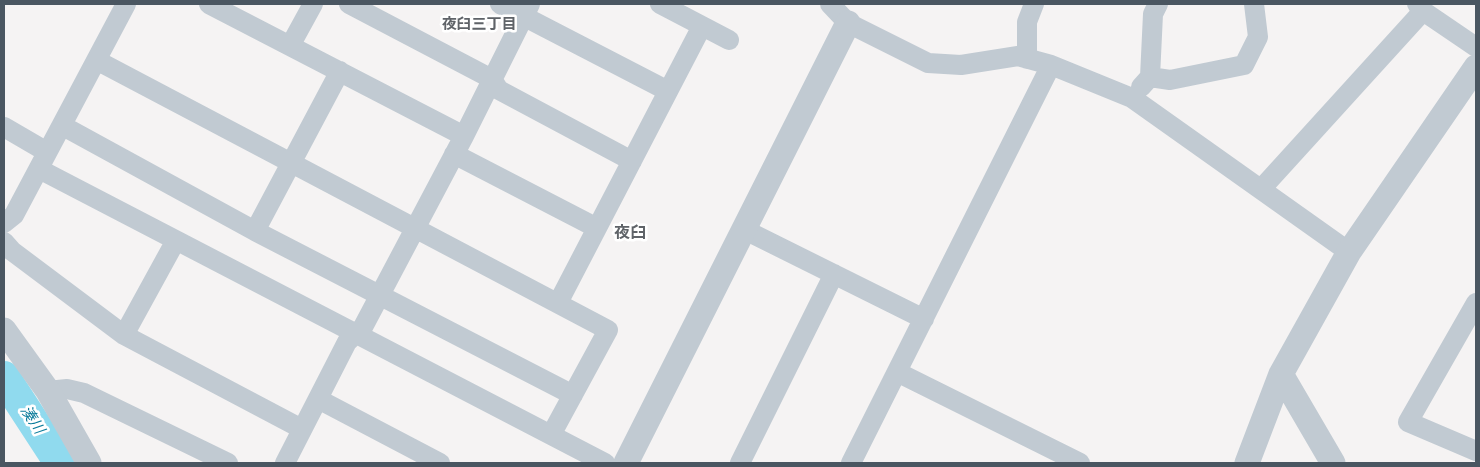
<!DOCTYPE html>
<html>
<head>
<meta charset="utf-8">
<style>
	body { margin:0 }
	#map { position:relative; width:1480px; height:467px; overflow:hidden; background:#f5f3f3; font-family:"Fira Sans",sans-serif }
	canvas { display:block }
	.frame { position:absolute; inset:0; border:5px solid #4a5661; pointer-events:none }
</style>
</head>
<body>
<div id="map">
<canvas width="1480" height="467"></canvas>
<div class="frame"></div>
</div>
<script>
const c = document.querySelector('canvas').getContext('2d');
c.lineJoin = 'round';
function stroke(path, color, width, dash) { c.strokeStyle = color; c.lineWidth = width; c.lineCap = dash ? 'butt' : 'round'; c.setLineDash(dash || []); c.stroke(path); }
function label(font, color, halo, rows, align = 'center') {
  c.font = font + ' "Fira Sans","Noto Sans JP",sans-serif'; c.lineWidth = 5; c.setLineDash([]); c.textBaseline = 'middle'; c.strokeStyle = halo; c.fillStyle = color; for (const [text, x, y, turn = 0] of rows) {
    c.save(); c.translate(x, y); c.rotate((+turn || 0) * Math.PI / 180); c.textAlign = isNaN(turn) ? turn : align; if (halo) c.strokeText(text, 0, 0); c.fillText(text, 0, 0); c.restore();
  }
}
stroke(new Path2D(`
	M 4,377 L 60,463`), '#90daee', 32);
stroke(new Path2D(`
	M 209,4 L 464,136
	M 349,4 L 492,79 L 499,90 L 632,161
	M 500,4 L 668,91
	M 660,4 L 729,40
	M 830,4 L 848,23 L 928,63 L 961,65 L 1018,56 L 1051,65 L 1132,98 L 1349,252
	M 1417,4 L 1423,11 L 1476,47
	M 290,46 L 313,4
	M 1027,59 L 1027,22 L 1034,4
	M 98,61 L 608,330 L 551,435
	M 1150,77 L 1170,80 L 1244,65 L 1258,37 L 1254,4
	M 1141,87 L 1150,77 L 1153,14 L 1158,4
	M 63,126 L 255,231 L 573,395
	M 4,127 L 47,152
	M 454,154 L 597,228
	M 39,169 L 605,463
	M 1262,188 L 1423,11
	M 4,223 L 14,215 L 126,4
	M 745,230 L 924,319
	M 255,231 L 340,71
	M 4,242 L 12,251 L 124,335 L 302,429
	M 558,303 L 702,26
	M 1476,303 L 1408,422 L 1476,451
	M 124,335 L 175,242
	M 897,372 L 1080,463
	M 48,391 L 67,389 L 84,393 L 228,463
	M 318,399 L 440,463
	M 285,463 L 347,342 L 363,327 L 464,136 L 530,4
	M 740,463 L 834,274
	M 851,463 L 1051,65`), '#c1cad2', 20);
stroke(new Path2D(`
	M 4,330 L 48,391 L 89,463
	M 1281,374 L 1333,463
	M 626,463 L 848,23
	M 1247,463 L 1281,374 L 1349,252 L 1476,67`), '#c1cad2', 25);
label('bold 15px', '#5f6368', '#fff', [
	["夜臼三丁目",479,25]
]);
label('italic 15px', '#0c7c9b', '#fff', [
	["湊川",32,420,57]
]);
label('bold 16px', '#5f6368', '#fff', [
	["夜臼",630,234]
]);
</script>
</body>
</html>
